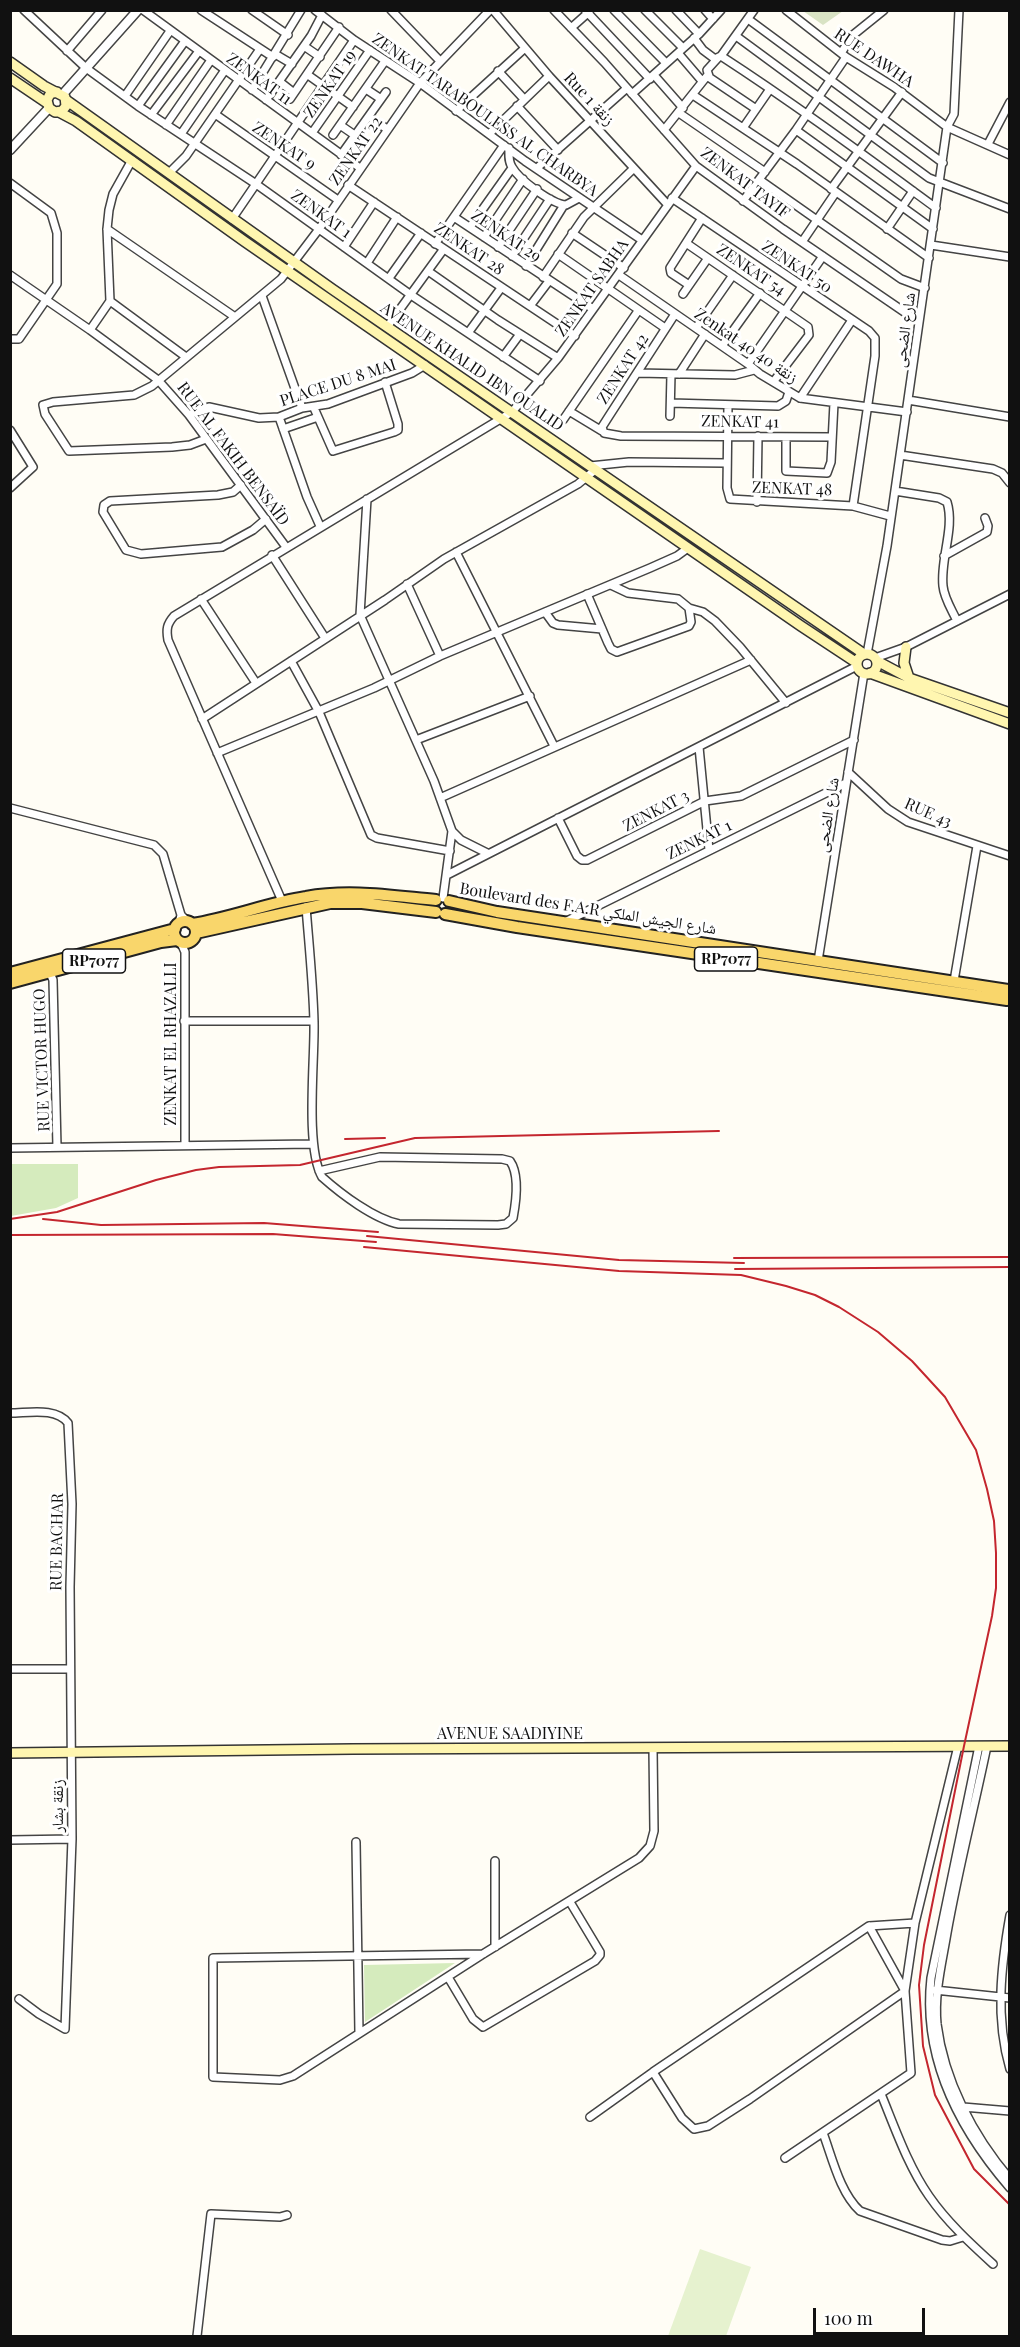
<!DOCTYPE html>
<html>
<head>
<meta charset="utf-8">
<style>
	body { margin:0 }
	#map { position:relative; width:1020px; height:2347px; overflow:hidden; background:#fffdf5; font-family:"Playfair Display",serif }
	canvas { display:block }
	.frame { position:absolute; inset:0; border:12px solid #111; pointer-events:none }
	.scale { position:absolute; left:813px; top:2308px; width:112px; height:27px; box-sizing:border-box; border:3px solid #111; border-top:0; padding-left:8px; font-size:18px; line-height:21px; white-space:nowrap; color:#111; -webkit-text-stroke:4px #fff; paint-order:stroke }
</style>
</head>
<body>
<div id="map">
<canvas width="1020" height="2347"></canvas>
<div class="frame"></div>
<div class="scale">100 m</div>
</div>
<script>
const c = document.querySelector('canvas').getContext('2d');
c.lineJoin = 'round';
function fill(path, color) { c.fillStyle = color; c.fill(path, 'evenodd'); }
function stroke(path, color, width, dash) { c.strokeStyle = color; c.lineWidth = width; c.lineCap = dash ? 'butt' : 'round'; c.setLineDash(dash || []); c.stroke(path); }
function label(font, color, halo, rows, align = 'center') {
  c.font = font + ' "Playfair Display","Noto Naskh Arabic",serif'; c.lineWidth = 6; c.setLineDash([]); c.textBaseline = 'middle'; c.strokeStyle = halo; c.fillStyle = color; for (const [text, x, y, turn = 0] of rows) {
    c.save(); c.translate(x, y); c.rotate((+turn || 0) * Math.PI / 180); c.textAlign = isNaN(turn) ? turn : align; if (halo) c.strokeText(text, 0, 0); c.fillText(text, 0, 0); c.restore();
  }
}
fill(new Path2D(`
	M 10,1164 L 78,1164 L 78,1198 L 56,1208 L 11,1216 Z
	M 455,1963 L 365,2022 L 364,1965 Z`), '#d5ebbd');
fill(new Path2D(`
	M 803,11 L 843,11 L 823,25 Z`), '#d9e3c4');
fill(new Path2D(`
	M 700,2249 L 751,2267 L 726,2336 L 668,2336 Z`), '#e6f2cf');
const minor = new Path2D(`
	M 24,10 L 86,68 L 138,106 L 256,184 L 411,295 L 540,381
	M 143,10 L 360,168
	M 201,10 L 273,57
	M 252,10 L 288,35
	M 315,10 L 354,40 L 420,83 L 525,161 L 642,240
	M 391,10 L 440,61
	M 493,10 L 549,76 L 667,204
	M 554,10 L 604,62 L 696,166 L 783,229 L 919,322
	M 585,10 L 650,79
	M 614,10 L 666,63
	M 645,10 L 683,48
	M 676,10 L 699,34
	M 705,10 L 713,19
	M 786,10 L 846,57 L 894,87 L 947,127 L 1010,155
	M 748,19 L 943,163
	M 571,28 L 589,12
	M 736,36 L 929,178 L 1010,209
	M 694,38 L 703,50 L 715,59 L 721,56 C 795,104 865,156 936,208
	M 304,46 L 320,57
	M 67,51 L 102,10
	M 678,53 L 702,81
	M 841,53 L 853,35 L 884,10
	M 275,54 L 292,64
	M 721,56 L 754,10
	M 498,71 L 524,99
	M 308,75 L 353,107
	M 654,75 L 683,108
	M 709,76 L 707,70 L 717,59
	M 280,82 L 294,93
	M 366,89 L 381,99
	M 252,90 L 301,10
	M 632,94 L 699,34 L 721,10
	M 693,95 L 797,164 L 929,258
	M 125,96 L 170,31
	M 290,99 L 339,27
	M 266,100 L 311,36 L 322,15
	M 138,106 L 185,41
	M 517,106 L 558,150
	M 456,111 L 525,48
	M 679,113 L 765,172
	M 215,114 L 338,200
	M 151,115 L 199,51
	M 369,117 L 387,129
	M 166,125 L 211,60
	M 340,125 L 356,136
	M 743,128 L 770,89
	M 664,130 L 707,76 L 756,109
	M 796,130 L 933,229
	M 312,133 L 370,50
	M 181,134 L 225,70
	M 489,134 L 549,76
	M 333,135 L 385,61
	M 988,144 L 1010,102
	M 509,148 C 509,155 508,161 512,167 C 519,180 552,204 566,205 L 579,198
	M 341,155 L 386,92
	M 537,168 L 627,88
	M 170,172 L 186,156 L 260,49
	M 760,180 L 901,279 L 925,288
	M 10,183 L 51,213 L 57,233 L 57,284 L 19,339 L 10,339
	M 348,185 L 575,336
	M 831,189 L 902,92
	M 672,198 L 869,331 L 875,338 L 875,356 L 853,506
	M 743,201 L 796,130 L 846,57
	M 454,217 L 593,309
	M 232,219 L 354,40
	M 470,227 L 512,168
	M 107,229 L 235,317
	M 887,229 L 913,191
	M 572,233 L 624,268
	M 484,237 L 523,179
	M 802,242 L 836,192
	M 686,243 L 808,327 L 809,335 L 774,381
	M 435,244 L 504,145
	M 931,245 L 1010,257
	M 344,247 L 374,202
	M 498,247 L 537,189
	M 558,254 L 665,328
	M 512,256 L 550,199
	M 367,263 L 397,217
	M 526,266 L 564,205
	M 428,271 L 498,320 L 558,358
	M 10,275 L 90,330 L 158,380 L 189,415 L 286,547
	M 619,275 L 748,364 L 760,374 L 800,398 L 907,412
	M 543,277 L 584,217 L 633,169
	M 389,278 L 421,233
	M 689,285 L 671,273 L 670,268 L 702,218
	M 683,294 L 708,258
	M 262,296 L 302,408
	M 110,301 L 186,357
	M 530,306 L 549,281
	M 675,314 L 609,416 L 602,427 L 604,433 L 621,436 L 832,437
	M 387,327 L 443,250
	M 696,328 L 733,275
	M 90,330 L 110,301 L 107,229 L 109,210 L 113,194 L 132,160
	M 468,333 L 501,288
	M 722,346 L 760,293
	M 503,357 L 520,334
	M 748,364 L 823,256
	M 637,373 L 735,375 L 754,370
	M 679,374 L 705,334
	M 800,398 L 852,320
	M 908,400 L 1010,417
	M 671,403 L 778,406 L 786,401 L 789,392
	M 728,405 L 727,488 L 730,499 L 853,506 L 890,516
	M 314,408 L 333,451 L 394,432 L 398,430 L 398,424 L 385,382
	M 569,411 L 602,431
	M 189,415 L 209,407 L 259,418 L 279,417 L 302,408 L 328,404 L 412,373 L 425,365
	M 670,416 L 671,374
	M 279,417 L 307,497 L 320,526
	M 563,420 L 638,311
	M 283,429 L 318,417
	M 10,430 L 33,467 L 10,488
	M 786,437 L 786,471 L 827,473 L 831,462 L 834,403
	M 206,439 L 190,445 L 172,447 L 69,451 L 45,414 L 43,405 L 53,402 L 134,395 L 152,386 L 281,279 L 319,229 L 420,83 L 490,10
	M 900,455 L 993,469 L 1002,473 L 1010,483
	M 590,466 L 629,462 L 726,463
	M 241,485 L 233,492 L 218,495 L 110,501 L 104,505 L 103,512 L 126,550 L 141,554 L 222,547 L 253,530 L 266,519
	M 895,491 L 939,498 L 947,502 C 955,528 940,559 943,586 C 944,598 952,610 957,621
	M 367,499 L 360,615 L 434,781 L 452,831 L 443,898
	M 757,502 L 758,436
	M 456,552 L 554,746
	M 272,555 L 325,638
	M 944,556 L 987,532 L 988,526 L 985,518
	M 407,584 L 440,656
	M 611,585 L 628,593 L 678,599 L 689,608 L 703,612 L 715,621 L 740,647 L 786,703
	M 587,594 L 608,643 L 611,649 L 617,652 L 689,626 L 691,622 L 689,608
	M 201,599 L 256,683
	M 545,612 L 553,623 L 558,625 L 602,629
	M 867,654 L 887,546 L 947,127 L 954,114 L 959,10
	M 875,658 L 906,647 L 1010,594
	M 291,661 L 319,712 L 371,835 L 377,838 L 450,851
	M 202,719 L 385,600 L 444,559 L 578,484 L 595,470
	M 416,740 L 530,696
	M 699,747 L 709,850
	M 217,753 L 374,688 L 440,656 L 650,568 L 677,556 L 688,548
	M 848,772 L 888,809 L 908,822 L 1010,856
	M 440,798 L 751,660
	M 10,808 L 154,845 L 163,854 L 181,915
	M 558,818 L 577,856 L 582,860 L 587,860 L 705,801 L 741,796 L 854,740
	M 452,831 L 461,840 L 487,853
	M 447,875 L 857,666
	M 282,901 L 168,640 C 166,629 167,624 174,616 L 512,412 L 558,358 L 696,166
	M 306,907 C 309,945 313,983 314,1022 C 315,1059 305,1147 322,1177 C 341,1194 374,1219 399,1224 L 498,1225 L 506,1224 L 513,1218 C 516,1202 520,1175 510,1161 L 502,1159 L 380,1157 L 319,1171
	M 567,921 L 846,783
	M 179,923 L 181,915 L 188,922
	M 181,943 L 185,952 L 185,1145
	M 818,961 L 864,673
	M 50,973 L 53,980 L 57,1147
	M 954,981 L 977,846
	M 184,1021 L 314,1021
	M 10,1148 L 313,1144
	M 10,1413 C 29,1413 56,1407 68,1423 L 72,1504 L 70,1587 L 72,1839 L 65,2029 L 39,2014 L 19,1999
	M 10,1669 L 70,1669
	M 979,1746 L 931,1978 C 922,2058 959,2129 1010,2188
	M 987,1746 C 974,1809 958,1870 947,1933 C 942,1963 934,1994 937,2024 C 944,2080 973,2136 1010,2179
	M 10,1840 L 72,1839
	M 356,1842 L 359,2033
	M 1010,1915 C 1001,1966 995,2018 1010,2069
	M 495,1947 L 495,1861
	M 483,1954 L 213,1958 L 213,2077 L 280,2080 L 293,2076 L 483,1954 L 639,1858 L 650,1846 L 654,1831 L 653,1749
	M 448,1977 L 473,2019 L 483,2027 L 595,1961 L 600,1955 L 600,1952 L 570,1902
	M 935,1990 L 1010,1998
	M 653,2072 L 682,2118 L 694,2129 L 708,2126 L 750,2099 L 905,1991 L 869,1926
	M 881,2094 C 895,2128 908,2166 929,2196 C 947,2222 970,2243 993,2264
	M 963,2107 L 1010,2111
	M 590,2117 L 653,2072 L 869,1926 L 915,1923
	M 823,2133 C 832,2157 840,2193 860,2211 L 942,2240 L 950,2241 L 963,2237
	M 785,2158 L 911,2073 L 905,1991 L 915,1923 L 958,1746
	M 197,2336 L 211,2214 L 280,2217 L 287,2215`);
const tertiary = new Path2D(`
	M 63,94 L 138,10
	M 10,150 L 49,108`);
const secondary = new Path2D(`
	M 10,62 L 44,86 L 65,97 L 66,106 L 62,111 L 55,112 L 49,108 L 47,100 L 50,94 L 57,92
	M 10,78 L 47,103
	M 66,100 L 332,289 L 864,654
	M 59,112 L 76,121 L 244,241 L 801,626 L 857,663
	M 906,647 L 904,663 L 909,678
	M857 664a10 10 0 1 1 20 0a10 10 0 1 1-20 0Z
	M 877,661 L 909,678 L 1010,713
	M 870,673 L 1010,724
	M 10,1753 L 353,1749 L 1010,1746`);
const primary = new Path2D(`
	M 449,901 L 497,912 L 1008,990
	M 445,914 L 517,927 L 1007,1000
	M174 932a11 11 0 1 1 22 0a11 11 0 1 1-22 0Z
	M 192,924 C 231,918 267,903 306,897 C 349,889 392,896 436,900
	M 196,933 L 330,903 L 362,903 L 436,912
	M 10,973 L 175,929
	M 10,983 L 161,942 L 177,940`);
stroke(minor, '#444', 10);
stroke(tertiary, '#444', 11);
stroke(secondary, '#333', 12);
stroke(primary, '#222', 14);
stroke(minor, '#fff', 7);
stroke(tertiary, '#fff', 8);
stroke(secondary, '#fff6b0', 9);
stroke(primary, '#f9d66b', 10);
stroke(new Path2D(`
	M 345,1139 L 385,1138
	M 10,1219 L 57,1212 L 156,1180 L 196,1170 L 219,1167 L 300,1165 L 415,1138 L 719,1131
	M 43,1219 L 101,1225 L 264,1223 L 378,1232
	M 10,1235 L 273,1234 L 376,1242
	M 367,1236 L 619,1260 L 744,1263
	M 364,1247 L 619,1271 L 741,1275 L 786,1286 L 815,1295 L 839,1307 L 878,1332 L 912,1361 L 945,1397 L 976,1450 L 987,1489 L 994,1521 L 996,1553 L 996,1588 L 992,1616 L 964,1746 L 924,1945 L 919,1985 L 923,2046 L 935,2095 L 974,2169 L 1010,2205
	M 734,1258 L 1010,1257
	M 735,1269 L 1010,1267`), '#c4262e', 2);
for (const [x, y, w] of [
	[726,959,63],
	[94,961,63]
]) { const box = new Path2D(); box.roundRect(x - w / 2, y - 12, w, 24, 4.5); c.fillStyle = '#fff'; c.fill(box); stroke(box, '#111', 1.5); }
label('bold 15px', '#111', null, [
	["RP7077",726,959],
	["RP7077",94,961]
]);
label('16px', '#111', '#fff', [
	["RUE DAWHA",874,58,34],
	["ZENKAT 11",259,79,36],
	["ZENKAT 19",330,84,-55],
	["Rue 1 زنقة",589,99,47],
	["ZENKAT TARABOULESS AL CHARBYA",485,115,35],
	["ZENKAT 9",284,146,34],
	["ZENKAT 22",356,151,-55],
	["ZENKAT TAYIF",745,183,37],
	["ZENKAT 1",321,214,36],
	["ZENKAT 29",506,236,34],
	["ZENKAT 28",469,249,34],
	["ZENKAT 50",797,267,34],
	["ZENKAT 54",751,270,34],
	["ZENKAT SABHA",592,288,-55],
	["شارع الضحى",905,330,-82],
	["Zenkat 40 زنقة 40",746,346,34],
	["AVENUE KHALID IBN OUALID",472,367,34],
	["ZENKAT 42",623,369,-57],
	["PLACE DU 8 MAI",338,383,-18],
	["ZENKAT 41",740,422,1],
	["RUE AL FAKIH BENSAÏD",233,454,53],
	["ZENKAT 48",792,489,2],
	["ZENKAT 3",656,811,-27],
	["RUE 43",928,813,24],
	["شارع الضحى",828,815,-81],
	["ZENKAT 1",699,840,-26],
	["Boulevard des F.A.R شارع الجيش الملكي",588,909,9],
	["ZENKAT EL RHAZALLI",171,1044,-90],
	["RUE VICTOR HUGO",42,1060,-92],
	["RUE BACHAR",57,1542,-89],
	["AVENUE SAADIYINE",510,1734],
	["زنقة بشار",58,1806,-90]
]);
</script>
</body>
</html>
